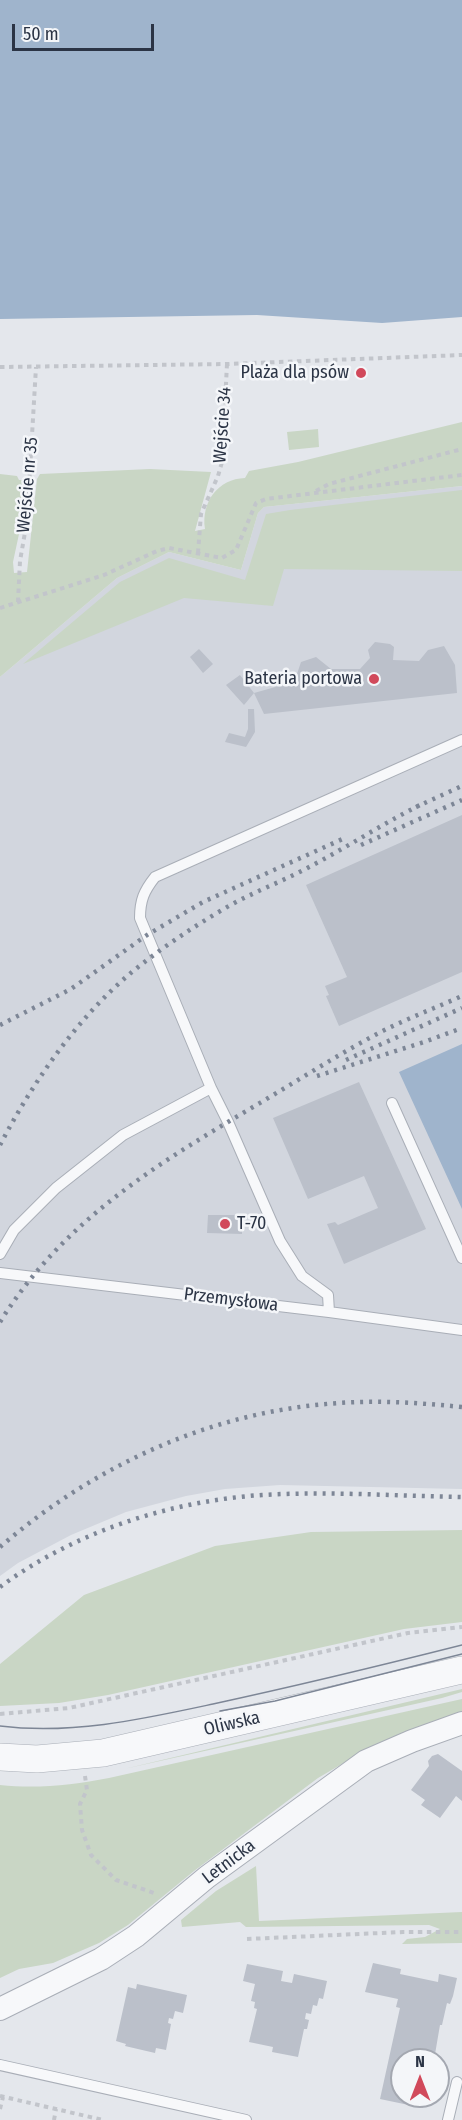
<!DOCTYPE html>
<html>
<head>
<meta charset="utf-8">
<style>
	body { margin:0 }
	#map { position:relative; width:462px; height:2120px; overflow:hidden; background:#e4e7ec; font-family:"Fira Sans Condensed",sans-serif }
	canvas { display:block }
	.north { position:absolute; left:390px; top:2048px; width:60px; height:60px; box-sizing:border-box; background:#f4f6f9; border:2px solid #a4a8b1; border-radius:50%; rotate:0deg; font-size:16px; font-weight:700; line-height:24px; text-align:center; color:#2b3445 }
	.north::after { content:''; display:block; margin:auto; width:21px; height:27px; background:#d1495b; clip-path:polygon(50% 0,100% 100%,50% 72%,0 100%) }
	.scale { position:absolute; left:12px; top:24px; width:142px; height:27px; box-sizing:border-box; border:3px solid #2b3445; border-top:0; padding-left:8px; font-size:18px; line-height:21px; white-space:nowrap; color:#2b3445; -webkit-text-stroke:4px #f4f6f9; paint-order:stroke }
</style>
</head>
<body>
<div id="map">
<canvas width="462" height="2120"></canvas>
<div class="north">N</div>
<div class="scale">50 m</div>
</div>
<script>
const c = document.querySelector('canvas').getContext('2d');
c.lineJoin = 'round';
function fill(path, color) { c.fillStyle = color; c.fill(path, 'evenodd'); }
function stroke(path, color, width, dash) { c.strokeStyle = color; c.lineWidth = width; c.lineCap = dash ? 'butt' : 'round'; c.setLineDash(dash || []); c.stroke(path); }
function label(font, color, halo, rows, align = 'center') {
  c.font = font + ' "Fira Sans Condensed",sans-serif'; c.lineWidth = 5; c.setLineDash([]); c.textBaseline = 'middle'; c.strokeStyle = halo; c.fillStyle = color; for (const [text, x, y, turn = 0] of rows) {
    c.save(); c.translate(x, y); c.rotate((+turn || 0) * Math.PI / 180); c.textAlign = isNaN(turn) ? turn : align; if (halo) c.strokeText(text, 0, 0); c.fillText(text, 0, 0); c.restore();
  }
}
fill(new Path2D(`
	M 462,486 L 462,1489 L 280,1485 L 225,1489 L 186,1496 L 126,1512 L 71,1535 L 18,1563 L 0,1576 L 0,677 L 117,578 L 169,552 L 241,570 L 258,513 L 264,507 Z`), '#d2d6de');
fill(new Path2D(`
	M 462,422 L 462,486 L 264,507 L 258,513 L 241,570 L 169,552 L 117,578 L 0,677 L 0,474 L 17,476 L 19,480 L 25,480 L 22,520 L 13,562 L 14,573 L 27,572 L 37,479 L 40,474 L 150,469 L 211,472 L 195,531 L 205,529 C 201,502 218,479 245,478 L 249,471 L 298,462 Z
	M 318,429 L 319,447 L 289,450 L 287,432 Z
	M 462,490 L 462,571 L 284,569 L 273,606 L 184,598 L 23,664 L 120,582 L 169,558 L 245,580 L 266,514 L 290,510 Z
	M 462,1530 L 462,1622 L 404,1629 L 108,1695 L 59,1703 L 0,1706 L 0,1664 L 84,1595 L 215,1546 L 311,1532 Z
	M 462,1689 L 462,1692 L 442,1698 L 124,1769 Z
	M 462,1699 L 462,1714 L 347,1761 L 318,1778 L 194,1871 L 128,1925 L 99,1943 L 53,1963 L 19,1969 L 0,1978 L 0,1785 C 37,1789 73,1785 109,1778 Z
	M 256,1866 L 259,1921 L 462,1912 L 462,1943 L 402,1944 L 407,1939 L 425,1937 L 440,1929 L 429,1925 L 246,1927 L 240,1922 L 182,1927 L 181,1920 L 216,1891 Z`), '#c9d6c5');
fill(new Path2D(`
	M 0,0 L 462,0 L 462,317 L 382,323 L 257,315 L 0,319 Z
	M 462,1044 L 462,1209 L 399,1072 Z`), '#9fb4cc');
fill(new Path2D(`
	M 375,642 L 390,644 L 394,647 L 393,660 L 419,661 L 428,650 L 444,646 L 455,665 L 457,693 L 264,714 L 254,693 L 244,705 L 226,685 L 240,675 L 254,693 L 286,684 L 297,674 L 301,662 L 316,657 L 331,669 L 360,669 L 370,658 L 368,650 Z
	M 199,649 L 213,664 L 203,673 L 190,657 Z
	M 248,709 L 254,709 L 255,732 L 246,747 L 225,742 L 229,733 L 245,737 L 248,729 Z
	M 462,815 L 462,972 L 339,1026 L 326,996 L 329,995 L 325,986 L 347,977 L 306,885 Z
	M 359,1082 L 426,1229 L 344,1264 L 327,1224 L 335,1222 L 338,1225 L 378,1208 L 364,1176 L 308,1199 L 273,1118 Z
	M 208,1215 L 242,1215 L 242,1234 L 207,1233 Z
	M 438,1754 L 462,1771 L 462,1801 L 456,1796 L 440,1818 L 421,1805 L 425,1800 L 411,1790 L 429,1766 L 428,1761 L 432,1756 Z
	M 373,1963 L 401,1969 L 400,1974 L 438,1982 L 439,1974 L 457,1978 L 453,1996 L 450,2004 L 447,2003 L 442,2025 L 440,2025 L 434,2060 L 402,2060 L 402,2096 L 426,2096 L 423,2108 L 380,2099 L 400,2008 L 396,2007 L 398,1999 L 365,1992 Z
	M 247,1964 L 283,1971 L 281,1981 L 292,1983 L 294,1974 L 327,1981 L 323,1999 L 319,1998 L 317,2006 L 313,2005 L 311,2014 L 306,2013 L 305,2019 L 309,2020 L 307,2029 L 304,2029 L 298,2057 L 272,2052 L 273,2047 L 249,2042 L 257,2009 L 254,2008 L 255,2002 L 251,2001 L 255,1984 L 243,1981 Z
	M 137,1984 L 187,1995 L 183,2013 L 175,2011 L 173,2019 L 169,2018 L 168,2023 L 171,2024 L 166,2050 L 156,2048 L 155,2053 L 125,2046 L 126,2044 L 116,2041 L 128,1987 L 136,1989 Z`), '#bbc0ca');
const service = new Path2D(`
	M 211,1088 L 228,1122 L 280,1241 L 302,1276 L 328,1295 L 329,1312
	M 392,1103 L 462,1258
	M 0,1254 L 14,1230 L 56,1188 L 123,1135 L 211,1088 L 140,918 C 140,900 144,891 155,877 L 462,740
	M 0,1273 L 329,1312 L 462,1330
	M 0,2065 L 246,2120
	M 448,2120 L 457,2082`);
const minor = new Path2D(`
	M 0,2009 L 101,1959 L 136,1936 L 207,1877 L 366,1761 L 412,1741 L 462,1723`);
const tertiary = new Path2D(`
	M 0,1757 L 37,1759 L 103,1753 L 462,1670`);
stroke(service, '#a9aeb7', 12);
stroke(minor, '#a9aeb7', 24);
stroke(tertiary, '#a9aeb7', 28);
stroke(new Path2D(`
	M 0,367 L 227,364 L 462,355
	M 316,491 L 329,484 L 462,449
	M 198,553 L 201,514 L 218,476 L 222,462 L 227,364
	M 18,602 L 20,561 L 27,521 L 36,367
	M 0,608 L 104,575 L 157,551 L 169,548 L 222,558 L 236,550 L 256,503 L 266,499 L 462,475
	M 0,1714 L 69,1708 L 408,1633 L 462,1627
	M 85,1776 L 87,1790 L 80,1804 L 82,1830 L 91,1855 L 116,1880 L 157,1894
	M 247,1939 L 403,1932 L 462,1932
	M 0,2096 L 103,2120
	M 0,2109 L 3,2097
	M 54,2120 L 56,2109`), '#c2c5cb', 4, [4.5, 4.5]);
stroke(service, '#f7f8fa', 10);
stroke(minor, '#f7f8fa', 22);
stroke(tertiary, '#f7f8fa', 27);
stroke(new Path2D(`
	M 220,1711 L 275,1701 L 462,1654
	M 0,1726 C 72,1735 143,1719 213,1704 C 296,1686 379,1666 462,1645`), '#7d8696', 1.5);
stroke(new Path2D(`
	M 416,807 L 462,786
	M 361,845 L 462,800
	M 0,1025 L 71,989 L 147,935 L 203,902 L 347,837
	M 346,1060 L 462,1008
	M 317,1076 L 424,1042 L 462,1028
	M 0,1145 C 33,1082 77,1018 132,972 C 160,949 190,929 222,910 C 250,893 282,882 311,866 C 349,846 384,823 422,804
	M 0,1322 C 63,1221 154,1166 253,1107 C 294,1083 334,1057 375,1035 C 403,1020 433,1009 462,996
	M 0,1547 C 95,1465 212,1411 339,1403 C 380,1400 421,1403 462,1407
	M 0,1587 C 74,1532 170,1501 262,1495 C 328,1491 396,1496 462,1497`), '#7d8696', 4.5, [3, 6]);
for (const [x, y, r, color] of [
	[361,373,6,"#d1495b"],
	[374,679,6,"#d1495b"],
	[225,1224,6,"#d1495b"]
]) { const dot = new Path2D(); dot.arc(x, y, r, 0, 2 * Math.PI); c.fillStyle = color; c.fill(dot); stroke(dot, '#f4f6f9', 2); }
label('18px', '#2b3445', '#f4f6f9', [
	["Plaża dla psów",349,373],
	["Bateria portowa",362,679],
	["T-70",237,1224,"left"]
], 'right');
label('18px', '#2b3445', '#f4f6f9', [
	["Wejście 34",223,425,-86],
	["Wejście nr 35",28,485,-85],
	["Przemysłowa",231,1300,7],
	["Oliwska",232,1724,-13],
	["Letnicka",229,1862,-37]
]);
</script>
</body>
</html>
